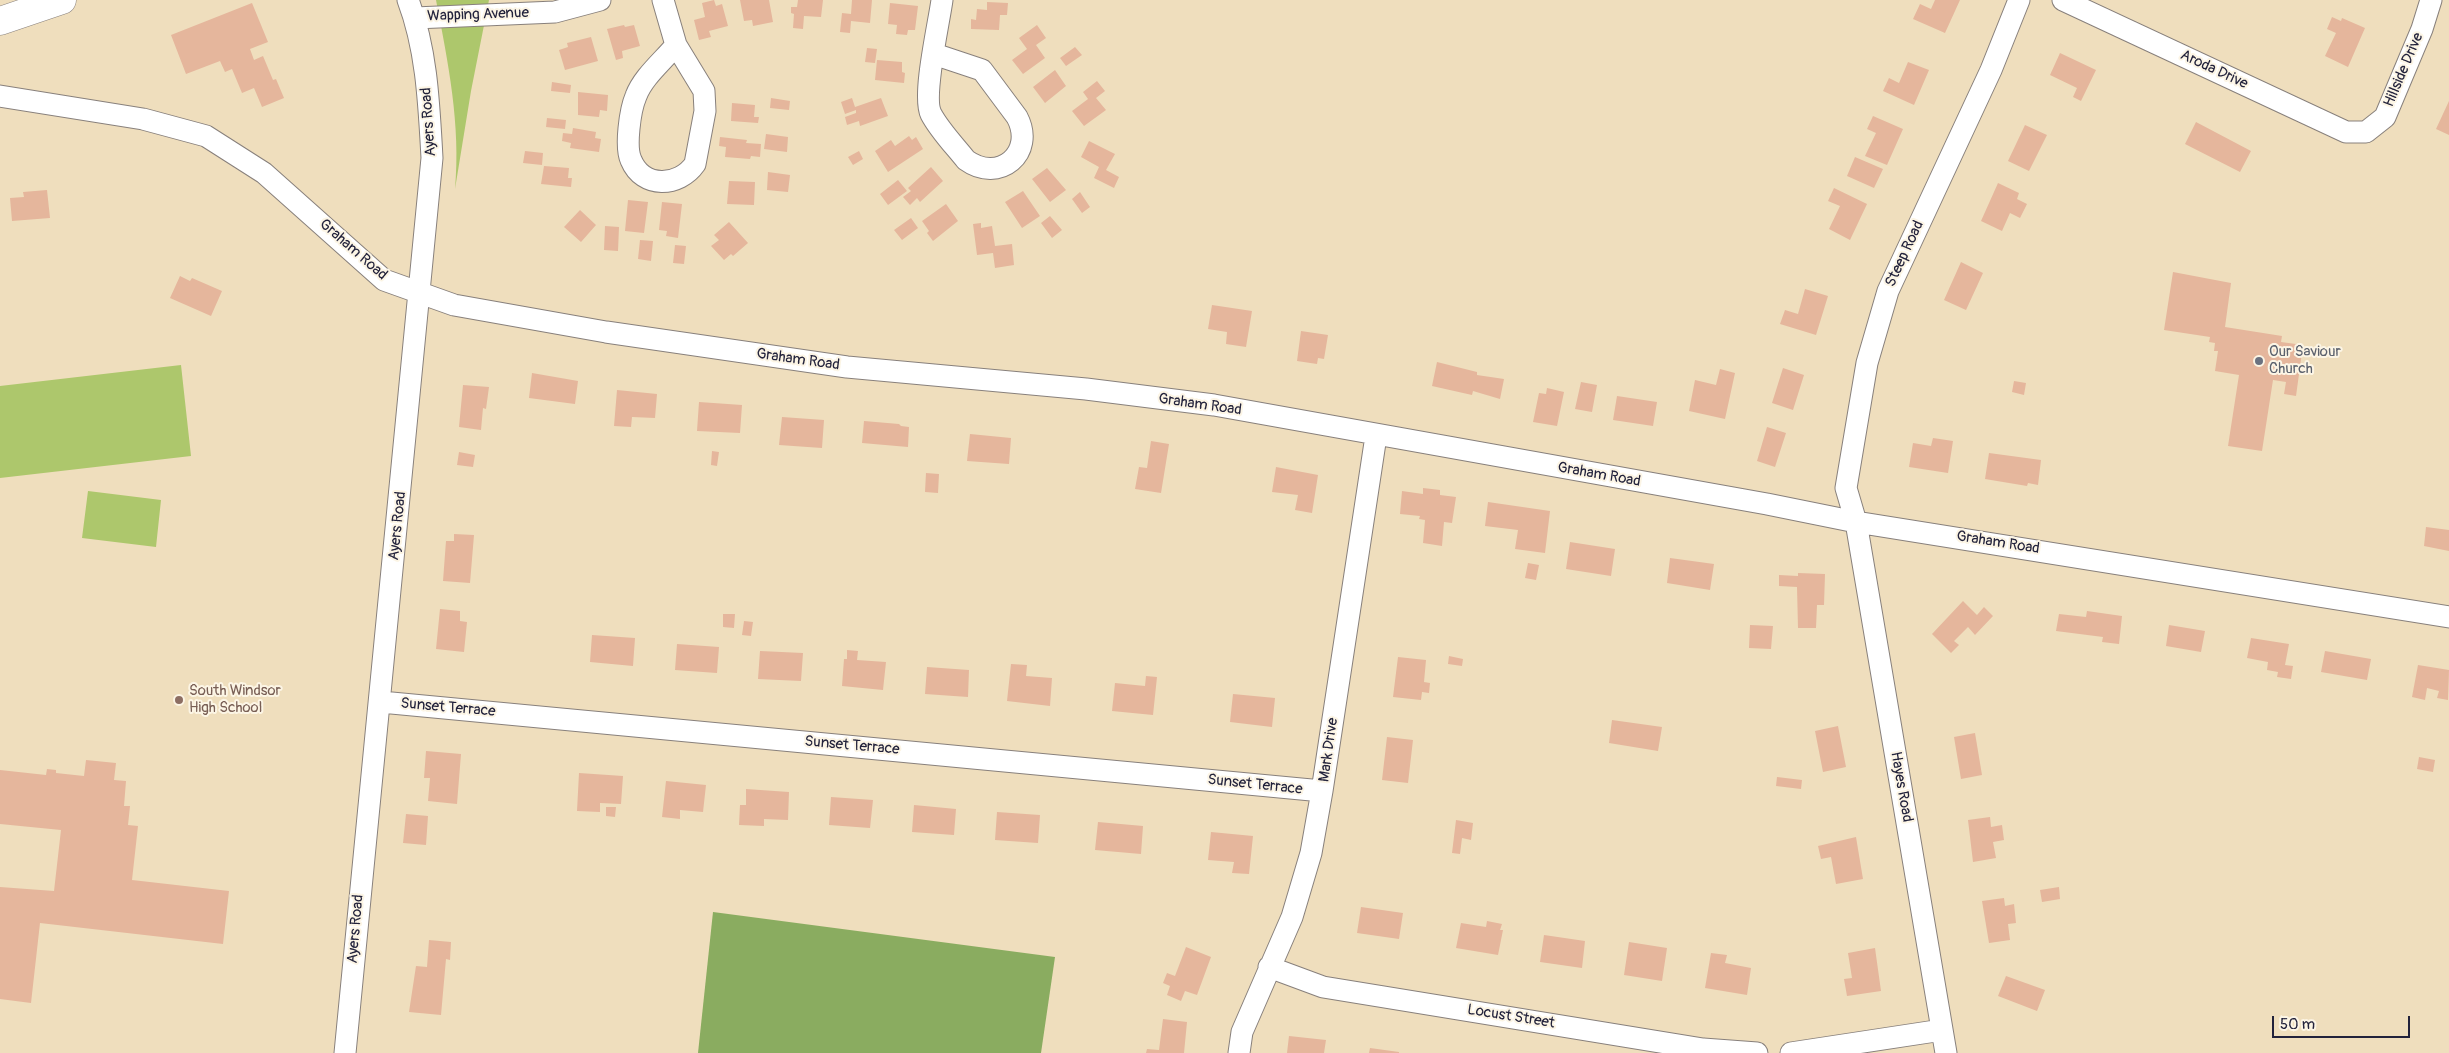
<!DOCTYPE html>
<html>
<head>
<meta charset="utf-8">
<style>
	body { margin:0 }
	#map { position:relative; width:2449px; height:1053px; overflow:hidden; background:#efdebd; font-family:Pangolin,sans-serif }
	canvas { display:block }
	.scale { position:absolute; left:2272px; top:1016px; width:138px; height:22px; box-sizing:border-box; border:2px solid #22223b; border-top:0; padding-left:6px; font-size:15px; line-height:18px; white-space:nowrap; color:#22223b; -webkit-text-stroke:4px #fcf5e5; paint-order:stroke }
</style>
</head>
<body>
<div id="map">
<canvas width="2449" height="1053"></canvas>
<div class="scale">50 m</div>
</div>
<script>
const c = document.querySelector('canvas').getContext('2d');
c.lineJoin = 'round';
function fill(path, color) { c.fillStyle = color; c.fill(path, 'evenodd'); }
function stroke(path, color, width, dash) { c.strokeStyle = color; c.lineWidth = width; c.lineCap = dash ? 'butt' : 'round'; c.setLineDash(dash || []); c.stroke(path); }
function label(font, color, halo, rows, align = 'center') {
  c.font = font + ' Pangolin,sans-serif'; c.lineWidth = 4; c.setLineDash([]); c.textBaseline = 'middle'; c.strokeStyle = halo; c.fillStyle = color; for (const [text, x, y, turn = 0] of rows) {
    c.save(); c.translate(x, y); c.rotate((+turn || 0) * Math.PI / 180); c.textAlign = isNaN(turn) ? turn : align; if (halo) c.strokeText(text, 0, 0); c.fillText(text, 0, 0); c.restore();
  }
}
fill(new Path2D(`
	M 436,0 L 489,0 L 471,91 L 455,189 C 461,125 448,62 436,0 Z
	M 181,365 L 191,456 L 0,478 L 0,386 Z
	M 88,491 L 161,500 L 156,547 L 82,538 Z`), '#adc76c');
fill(new Path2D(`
	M 713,912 L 1055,957 L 1041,1053 L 698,1053 Z`), '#8aac60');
fill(new Path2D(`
	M 714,0 L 716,6 L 722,4 L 728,26 L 709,31 L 711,37 L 699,40 L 694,20 L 705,17 L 702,3 Z
	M 740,0 L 769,0 L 773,22 L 753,26 L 752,20 L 744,21 Z
	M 798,0 L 823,0 L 821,17 L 804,16 L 803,29 L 793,28 L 794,14 L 791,13 L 791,7 L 797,7 Z
	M 852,0 L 872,0 L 870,23 L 851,21 L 850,33 L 840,32 L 842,13 L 851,14 Z
	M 1935,0 L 1960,0 L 1945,33 L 1913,19 L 1920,4 L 1931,9 Z
	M 987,2 L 1008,3 L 1007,15 L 1000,15 L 999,30 L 971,29 L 971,19 L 976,20 L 977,9 L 987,10 Z
	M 252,3 L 268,42 L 250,49 L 254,60 L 263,56 L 273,80 L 276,79 L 284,98 L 262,107 L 254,88 L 242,93 L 232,69 L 225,72 L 220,61 L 186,74 L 171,35 Z
	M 890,3 L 918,6 L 915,30 L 908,30 L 907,35 L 896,34 L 897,25 L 888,24 Z
	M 2332,17 L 2341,21 L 2342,18 L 2365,28 L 2348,67 L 2325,56 L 2336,33 L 2327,29 Z
	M 624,25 L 625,27 L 634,25 L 640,46 L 622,51 L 623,58 L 616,60 L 607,29 Z
	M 1037,25 L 1046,38 L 1036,45 L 1045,58 L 1023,74 L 1012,60 L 1027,49 L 1019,38 Z
	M 591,37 L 598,61 L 565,70 L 559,50 L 568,47 L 567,43 Z
	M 1075,47 L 1082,55 L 1066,66 L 1060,58 Z
	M 867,48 L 877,49 L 875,63 L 865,62 Z
	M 2060,53 L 2096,70 L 2081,101 L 2073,97 L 2077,88 L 2050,75 Z
	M 877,60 L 902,62 L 902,72 L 905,73 L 904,83 L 875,80 Z
	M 1908,62 L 1929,70 L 1914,105 L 1883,91 L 1889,78 L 1899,83 Z
	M 1055,70 L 1066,86 L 1045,103 L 1033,87 Z
	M 1097,81 L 1105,91 L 1096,98 L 1106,110 L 1084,126 L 1072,111 L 1088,99 L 1083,92 Z
	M 552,82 L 571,85 L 570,93 L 551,91 Z
	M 578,92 L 608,95 L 607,111 L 600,110 L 599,117 L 578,115 Z
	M 771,98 L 790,101 L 789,110 L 770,108 Z
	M 852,98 L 855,107 L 881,98 L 888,116 L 860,126 L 859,121 L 847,125 L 845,117 L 856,113 L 856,110 L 845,114 L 841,102 Z
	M 2449,101 L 2449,135 L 2436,129 Z
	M 732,103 L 755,105 L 754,117 L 759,117 L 758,123 L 731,121 Z
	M 1873,116 L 1903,129 L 1887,165 L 1865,156 L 1876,133 L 1867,129 Z
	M 547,118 L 566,120 L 565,129 L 546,127 Z
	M 2196,122 L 2251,151 L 2240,172 L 2185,144 Z
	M 2025,125 L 2047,135 L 2029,171 L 2008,161 Z
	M 573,128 L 596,132 L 595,138 L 601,139 L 599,152 L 570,148 L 571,143 L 562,141 L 563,133 L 572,134 Z
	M 766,134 L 788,137 L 787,152 L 764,149 Z
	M 909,136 L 912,140 L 916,137 L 923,149 L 888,172 L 875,151 L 891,140 L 895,146 Z
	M 720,137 L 747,140 L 746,143 L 761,144 L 760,157 L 751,156 L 750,159 L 725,157 L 726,147 L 719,146 Z
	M 1089,141 L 1115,154 L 1106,170 L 1119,177 L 1114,188 L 1094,178 L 1099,167 L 1081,157 Z
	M 525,151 L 543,153 L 542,165 L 523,163 Z
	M 859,151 L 863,159 L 853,165 L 848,157 Z
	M 1855,157 L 1883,169 L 1874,188 L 1847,176 Z
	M 544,166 L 569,168 L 568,178 L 572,178 L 571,187 L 541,184 Z
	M 931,167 L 943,181 L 920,202 L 917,198 L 910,205 L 903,197 L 911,191 L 908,188 Z
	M 1047,168 L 1066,190 L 1050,202 L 1032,179 Z
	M 768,172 L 790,175 L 788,192 L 767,190 Z
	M 898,180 L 907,191 L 888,205 L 880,194 Z
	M 729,181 L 755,182 L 754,205 L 727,204 Z
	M 1998,183 L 2019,193 L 2017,199 L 2027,204 L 2020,218 L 2010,213 L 2002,231 L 1981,221 Z
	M 1834,188 L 1867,204 L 1850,240 L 1829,229 L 1840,206 L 1828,201 Z
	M 47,190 L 50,218 L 12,221 L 10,198 L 24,197 L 23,192 Z
	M 1023,191 L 1040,216 L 1022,228 L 1005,202 Z
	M 1080,192 L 1090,207 L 1082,213 L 1072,199 Z
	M 628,200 L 648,202 L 644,233 L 625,231 Z
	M 662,202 L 682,204 L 678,238 L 666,236 L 667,231 L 659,230 Z
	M 946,204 L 958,221 L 933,241 L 927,233 L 929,231 L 922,221 Z
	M 580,210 L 596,225 L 581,242 L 564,227 Z
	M 1050,216 L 1062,230 L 1052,238 L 1041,223 Z
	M 911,218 L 918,228 L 902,240 L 894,230 Z
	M 729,222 L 748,243 L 733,256 L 731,254 L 724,260 L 711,246 L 719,240 L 714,235 Z
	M 981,223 L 981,228 L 992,226 L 995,246 L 1012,244 L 1014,265 L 995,268 L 993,253 L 977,255 L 973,224 Z
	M 605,226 L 619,227 L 618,251 L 604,250 Z
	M 640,240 L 653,241 L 651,261 L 638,259 Z
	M 675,245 L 686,246 L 684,264 L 673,263 Z
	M 1961,262 L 1983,273 L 1966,310 L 1944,300 Z
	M 2173,272 L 2231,283 L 2225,327 L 2282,336 L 2281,342 L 2303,345 L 2296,396 L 2284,394 L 2286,382 L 2273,380 L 2262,451 L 2228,446 L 2239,375 L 2215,371 L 2218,351 L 2214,351 L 2215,343 L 2209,342 L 2210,337 L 2164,330 Z
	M 180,276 L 190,281 L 192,278 L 222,291 L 211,316 L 170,298 Z
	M 1805,289 L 1828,296 L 1816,335 L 1780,324 L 1785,310 L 1798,314 Z
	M 1212,305 L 1252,311 L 1246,347 L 1226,344 L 1227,332 L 1208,329 Z
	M 1301,331 L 1328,335 L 1324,359 L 1318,358 L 1317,364 L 1297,361 Z
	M 1437,362 L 1477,372 L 1477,375 L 1504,379 L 1500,399 L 1473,391 L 1472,395 L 1432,386 Z
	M 1783,368 L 1804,375 L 1793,410 L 1772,403 Z
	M 1720,369 L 1735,373 L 1725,419 L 1689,411 L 1695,380 L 1716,385 Z
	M 532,373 L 578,381 L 575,404 L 529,398 Z
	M 2014,381 L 2026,383 L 2024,395 L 2012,392 Z
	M 1581,382 L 1597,385 L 1592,412 L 1575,409 Z
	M 463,385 L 489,387 L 486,409 L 483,408 L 481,430 L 459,427 Z
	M 1547,388 L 1564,392 L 1557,426 L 1533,422 L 1539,393 L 1546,394 Z
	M 617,390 L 657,394 L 655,418 L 632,417 L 631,427 L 614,426 Z
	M 1617,396 L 1657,402 L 1653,426 L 1613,420 Z
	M 699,402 L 742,405 L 740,433 L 697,431 Z
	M 782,417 L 824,420 L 822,448 L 779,445 Z
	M 864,421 L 899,424 L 901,426 L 909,427 L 908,447 L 862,443 Z
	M 1767,427 L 1786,433 L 1775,467 L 1757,461 Z
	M 970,434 L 1011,438 L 1009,464 L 967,461 Z
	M 1933,438 L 1953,441 L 1948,473 L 1909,467 L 1913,443 L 1931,446 Z
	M 1151,441 L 1169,444 L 1161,493 L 1135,489 L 1139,467 L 1147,468 Z
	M 712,451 L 719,452 L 717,466 L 711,465 Z
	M 459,452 L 475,455 L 473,467 L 457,465 Z
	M 1989,453 L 2041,460 L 2038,485 L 2028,483 L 2027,486 L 1985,479 Z
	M 1276,467 L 1318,475 L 1312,513 L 1295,510 L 1298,495 L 1272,492 Z
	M 926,473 L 939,474 L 938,493 L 925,492 Z
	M 1423,488 L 1440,490 L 1440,495 L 1456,497 L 1452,523 L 1444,522 L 1442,546 L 1423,543 L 1425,520 L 1419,519 L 1420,516 L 1400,514 L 1402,491 L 1423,494 Z
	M 1488,502 L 1550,511 L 1545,553 L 1515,549 L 1518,530 L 1485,526 Z
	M 2426,527 L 2449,530 L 2449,551 L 2424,546 Z
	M 454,534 L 474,535 L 470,583 L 443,581 L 446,541 L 454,541 Z
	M 1570,542 L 1615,549 L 1611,576 L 1566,569 Z
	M 1670,558 L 1714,564 L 1710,590 L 1667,583 Z
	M 1528,563 L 1539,565 L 1536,580 L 1525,578 Z
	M 1798,573 L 1825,574 L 1824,605 L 1817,605 L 1816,628 L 1798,628 L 1797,587 L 1779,586 L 1779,575 L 1798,576 Z
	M 1963,601 L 1977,615 L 1984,607 L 1993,616 L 1975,635 L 1968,627 L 1954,641 L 1959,645 L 1951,653 L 1932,634 Z
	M 440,609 L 460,611 L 460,621 L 467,622 L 464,652 L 436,649 Z
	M 2087,611 L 2122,616 L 2119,644 L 2102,642 L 2103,637 L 2056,631 L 2059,614 L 2086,617 Z
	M 723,614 L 735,614 L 734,628 L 723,627 Z
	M 744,621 L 753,622 L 751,636 L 742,635 Z
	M 1750,625 L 1773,626 L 1771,649 L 1749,648 Z
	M 2169,625 L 2205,631 L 2201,652 L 2166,646 Z
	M 592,635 L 635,638 L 633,666 L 590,662 Z
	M 2251,638 L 2289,644 L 2285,665 L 2293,666 L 2291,679 L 2277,677 L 2278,672 L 2267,670 L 2268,662 L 2247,658 Z
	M 677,644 L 719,647 L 717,673 L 675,670 Z
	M 847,650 L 858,651 L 857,660 L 886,662 L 883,690 L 842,686 L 844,659 L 847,659 Z
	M 760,651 L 803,653 L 801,681 L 758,679 Z
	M 2325,651 L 2371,659 L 2367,680 L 2321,672 Z
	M 1449,656 L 1463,659 L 1462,666 L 1448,664 Z
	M 1398,657 L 1426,660 L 1424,682 L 1430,683 L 1429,693 L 1422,692 L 1421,700 L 1393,697 Z
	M 1011,664 L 1027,665 L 1026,676 L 1052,678 L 1050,706 L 1007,701 Z
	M 2418,665 L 2449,670 L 2448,700 L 2437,698 L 2439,691 L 2427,688 L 2425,700 L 2412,697 Z
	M 927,667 L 969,670 L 968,697 L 925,694 Z
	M 1146,676 L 1157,677 L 1153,715 L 1112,711 L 1115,683 L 1145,686 Z
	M 1233,694 L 1275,698 L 1272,727 L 1230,722 Z
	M 1612,720 L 1662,727 L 1658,751 L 1609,743 Z
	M 1838,726 L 1846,767 L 1823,772 L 1815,731 Z
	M 1975,733 L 1982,775 L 1961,779 L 1954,737 Z
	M 1387,737 L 1413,740 L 1408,783 L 1382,780 Z
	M 426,751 L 461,754 L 457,804 L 428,801 L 430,778 L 424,778 Z
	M 2419,757 L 2435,760 L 2433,772 L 2417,769 Z
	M 86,760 L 116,763 L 114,780 L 126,781 L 124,806 L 130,806 L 128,825 L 138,826 L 132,880 L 229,891 L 223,944 L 40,923 L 31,1003 L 0,999 L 0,887 L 54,891 L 61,830 L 0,824 L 0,770 L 46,775 L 47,769 L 56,770 L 56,773 L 84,776 Z
	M 579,773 L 623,776 L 621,804 L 600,803 L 600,812 L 577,811 Z
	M 1777,777 L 1802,780 L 1801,789 L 1776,786 Z
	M 666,781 L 706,785 L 703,812 L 680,810 L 680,819 L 662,817 Z
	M 746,789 L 789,792 L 788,820 L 764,819 L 764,826 L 739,825 L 740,805 L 746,805 Z
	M 831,797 L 873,800 L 870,828 L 829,825 Z
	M 914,805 L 956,809 L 954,835 L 912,832 Z
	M 606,807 L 616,807 L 615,817 L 606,816 Z
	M 997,812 L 1040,815 L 1038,843 L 995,840 Z
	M 406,814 L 428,816 L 426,845 L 403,843 Z
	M 1990,817 L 1991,827 L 2002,825 L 2004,840 L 1993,842 L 1996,858 L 1973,862 L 1968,820 Z
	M 1456,820 L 1473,823 L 1471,840 L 1462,838 L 1460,854 L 1452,853 Z
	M 1098,822 L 1143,826 L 1141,854 L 1095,850 Z
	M 1211,832 L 1253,836 L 1249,874 L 1232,873 L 1234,862 L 1208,860 Z
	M 1856,837 L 1863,879 L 1836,884 L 1831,857 L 1821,859 L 1818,846 Z
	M 2059,887 L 2060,899 L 2042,902 L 2040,890 Z
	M 2004,898 L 2005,906 L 2014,904 L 2016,923 L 2008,924 L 2010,940 L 1989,943 L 1982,901 Z
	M 1361,907 L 1403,913 L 1399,939 L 1357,933 Z
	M 1487,921 L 1502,924 L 1500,930 L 1503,930 L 1498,955 L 1456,948 L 1461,923 L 1486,927 Z
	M 1544,935 L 1585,941 L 1582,968 L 1540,962 Z
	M 429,940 L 451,942 L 450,960 L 446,959 L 441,1015 L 409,1012 L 416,966 L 427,967 Z
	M 1629,942 L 1667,948 L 1662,981 L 1624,975 Z
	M 1186,947 L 1211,957 L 1197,995 L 1185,991 L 1181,1001 L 1167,995 L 1170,986 L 1163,983 L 1167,973 L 1175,976 Z
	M 1875,948 L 1881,991 L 1847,996 L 1844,979 L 1852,978 L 1848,953 Z
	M 1711,953 L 1727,955 L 1725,963 L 1751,968 L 1747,995 L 1705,988 Z
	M 2006,976 L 2045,990 L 2037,1011 L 1998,996 Z
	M 1163,1019 L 1187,1022 L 1184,1053 L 1146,1053 L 1147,1049 L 1159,1050 Z
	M 1289,1036 L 1326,1040 L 1324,1053 L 1287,1053 Z
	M 1370,1048 L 1399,1052 L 1399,1053 L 1369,1053 Z`), '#e5b69c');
const minor = new Path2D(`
	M 663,0 L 676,45 L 704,91 L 705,111 L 695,164 C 679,187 643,189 631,160 C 625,147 630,110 636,96 C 643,77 663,61 676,45
	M 2063,0 L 2346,132 L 2366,132 L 2385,117 L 2422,29 L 2431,0
	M 415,18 L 555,12 L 600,0
	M 934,54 L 982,70 L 1017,117 C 1036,153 999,184 966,160 C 955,146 940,131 931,114 C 922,96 939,23 942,0
	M 0,96 L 143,119 L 206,136 L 264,173 L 384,280 L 454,305 L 606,332 L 847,367 L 1086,389 L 1214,405 L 1767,504 L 1856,522 L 2449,617
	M 381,702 L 1322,791
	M 1269,967 L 1323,987 L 1703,1049 L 1757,1053
	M 345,1053 L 432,158 C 429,105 427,50 408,0
	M 1239,1053 L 1242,1032 L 1292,917 L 1311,853 L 1322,791 L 1376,436
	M 1791,1053 L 1942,1030
	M 1946,1053 L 1856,522 L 1846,488 L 1867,363 L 1888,291 L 1991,70 L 2019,0`);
const major = new Path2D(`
	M 0,21 L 62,0`);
stroke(minor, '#88807c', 23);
stroke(major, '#88807c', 29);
stroke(minor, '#fff', 21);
stroke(major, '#fff', 28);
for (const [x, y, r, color] of [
	[2259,361,5,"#6b7280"],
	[179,700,5,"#8d6e63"]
]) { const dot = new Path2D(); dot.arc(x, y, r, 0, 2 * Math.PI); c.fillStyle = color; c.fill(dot); stroke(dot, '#fcf5e5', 2); }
label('15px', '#22223b', '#fcf5e5', [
	["Wapping Avenue",478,15,-2],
	["Aroda Drive",2214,70,25],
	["Hillside Drive",2404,70,-67],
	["Ayers Road",429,122,-94],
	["Graham Road",353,250,41],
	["Steep Road",1905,254,-65],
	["Graham Road",798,360,8],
	["Graham Road",1200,405,8],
	["Graham Road",1599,475,10],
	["Ayers Road",398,526,-84],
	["Graham Road",1998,543,9],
	["Sunset Terrace",448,708,5],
	["Sunset Terrace",852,746,5],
	["Mark Drive",1329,750,-82],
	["Sunset Terrace",1255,785,6],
	["Hayes Road",1901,787,80],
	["Ayers Road",356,929,-85],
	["Locust Street",1511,1017,9]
]);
label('15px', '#5b616d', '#fcf5e5', [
	["Our Saviour",2269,352],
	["Church",2269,369]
], 'left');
label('15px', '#785e54', '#fcf5e5', [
	["South Windsor",189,691],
	["High School",189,708]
], 'left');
</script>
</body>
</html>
